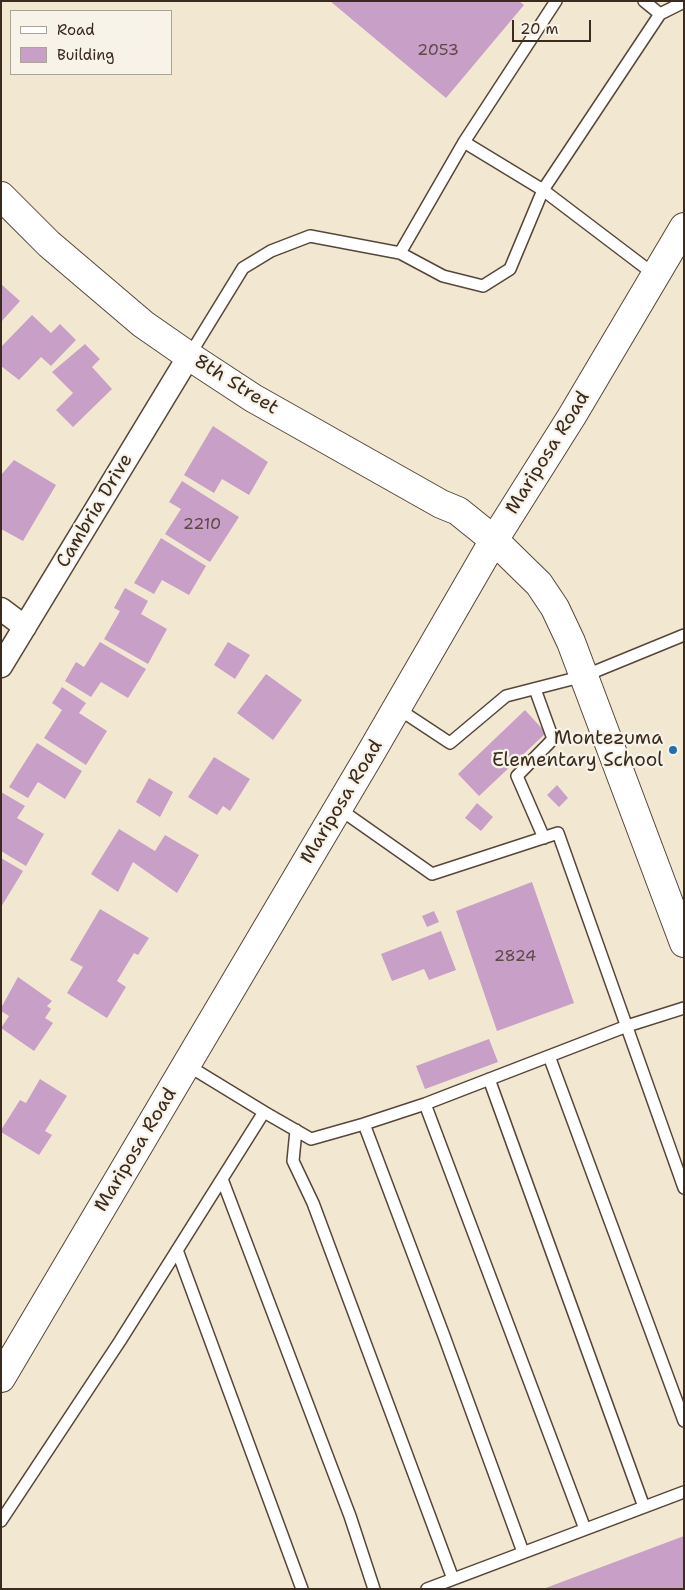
<!DOCTYPE html>
<html>
<head>
<meta charset="utf-8">
<style>
	body { margin:0 }
	#map { position:relative; width:685px; height:1590px; overflow:hidden; background:#f2e8d2; font-family:"Shantell Sans",sans-serif }
	canvas { display:block }
	.frame { position:absolute; inset:0; border:2px solid #3b2a1e; pointer-events:none }
	.legend { position:absolute; left:10px; top:10px; width:162px; height:65px; box-sizing:border-box; background:#f7f3e8; border:1px solid #aca397; margin:0; padding:6px 9px; list-style:none; font-size:15px; color:#3b2a1e }
	.legend li { display:flex; align-items:center; gap:10px; height:25px }
	.legend b { width:25px; border:1px solid #aca397 }
	.scale { position:absolute; left:512px; top:20px; width:79px; height:22px; box-sizing:border-box; border:2px solid #3b2a1e; border-top:0; padding-left:6px; font-size:15px; line-height:18px; white-space:nowrap; color:#3b2a1e; -webkit-text-stroke:4px #f7f3e8; paint-order:stroke }
</style>
</head>
<body>
<div id="map">
<canvas width="685" height="1590"></canvas>
<div class="frame"></div>
<ul class="legend">
<li><b style="height:6px;background:#fff"></b>Road</li>
<li><b style="height:14px;background:#c89fc7"></b>Building</li>
</ul>
<div class="scale">20 m</div>
</div>
<script>
const c = document.querySelector('canvas').getContext('2d');
c.lineJoin = 'round';
function fill(path, color) { c.fillStyle = color; c.fill(path, 'evenodd'); }
function stroke(path, color, width, dash) { c.strokeStyle = color; c.lineWidth = width; c.lineCap = dash ? 'butt' : 'round'; c.setLineDash(dash || []); c.stroke(path); }
function label(font, color, halo, rows, align = 'center') {
  c.font = font + ' "Shantell Sans",sans-serif'; c.lineWidth = 4.5; c.setLineDash([]); c.textBaseline = 'middle'; c.strokeStyle = halo; c.fillStyle = color; for (const [text, x, y, turn = 0] of rows) {
    c.save(); c.translate(x, y); c.rotate((+turn || 0) * Math.PI / 180); c.textAlign = isNaN(turn) ? turn : align; if (halo) c.strokeText(text, 0, 0); c.fillText(text, 0, 0); c.restore();
  }
}
fill(new Path2D(`
	M 330,1 L 519,1 L 524,5 L 446,98 Z
	M 1,284 L 20,301 L 1,322 Z
	M 32,315 L 51,333 L 60,324 L 76,340 L 51,366 L 41,357 L 19,380 L 1,366 L 1,347 Z
	M 85,344 L 100,359 L 92,367 L 112,389 L 73,427 L 56,410 L 73,393 L 52,372 Z
	M 213,426 L 268,462 L 249,495 L 222,479 L 214,493 L 184,475 Z
	M 14,460 L 56,485 L 23,541 L 1,529 L 1,475 Z
	M 182,481 L 239,517 L 210,562 L 165,534 L 181,509 L 169,502 Z
	M 161,538 L 206,566 L 189,595 L 162,580 L 154,594 L 134,583 Z
	M 125,588 L 148,601 L 141,614 L 167,629 L 148,664 L 104,639 L 120,611 L 114,608 Z
	M 100,642 L 146,669 L 128,698 L 101,682 L 91,697 L 65,681 L 76,662 L 84,667 Z
	M 228,642 L 250,655 L 235,679 L 214,665 Z
	M 266,674 L 302,700 L 273,740 L 237,713 Z
	M 62,687 L 86,703 L 79,713 L 107,731 L 86,765 L 44,738 L 62,710 L 52,703 Z
	M 525,710 L 546,733 L 479,796 L 458,774 Z
	M 37,743 L 82,771 L 65,799 L 38,782 L 28,798 L 9,787 Z
	M 214,757 L 250,779 L 230,811 L 223,806 L 217,815 L 188,797 Z
	M 149,778 L 173,792 L 160,817 L 136,802 Z
	M 557,785 L 568,798 L 559,807 L 547,795 Z
	M 1,792 L 25,806 L 17,818 L 44,834 L 26,866 L 1,851 Z
	M 477,803 L 493,817 L 481,831 L 465,818 Z
	M 119,829 L 155,851 L 165,835 L 199,855 L 177,893 L 133,862 L 118,892 L 91,874 Z
	M 1,858 L 23,871 L 1,907 Z
	M 532,882 L 574,1003 L 497,1031 L 456,911 Z
	M 100,909 L 149,938 L 138,955 L 134,953 L 117,981 L 126,987 L 107,1018 L 67,993 L 83,967 L 70,960 Z
	M 434,911 L 439,922 L 427,927 L 422,916 Z
	M 441,931 L 456,970 L 429,980 L 424,969 L 392,981 L 381,954 Z
	M 18,977 L 52,1001 L 47,1006 L 51,1009 L 45,1018 L 53,1023 L 34,1051 L 1,1028 L 9,1016 L 1,1011 L 1,1008 Z
	M 489,1039 L 498,1062 L 425,1089 L 416,1066 Z
	M 40,1079 L 67,1096 L 45,1131 L 52,1135 L 39,1155 L 1,1132 L 1,1130 L 20,1100 L 26,1103 Z
	M 684,1536 L 684,1589 L 543,1589 Z`), '#c89fc7');
const lane = new Path2D(`
	M 644,1 L 660,14 L 543,190 L 655,275
	M 660,14 L 684,2
	M 400,253 L 443,276 L 483,286 L 510,269 L 543,190 L 464,142
	M 189,356 L 243,268 L 271,251 L 310,236 L 400,253 L 464,142 L 556,1
	M 535,689 L 553,739 L 517,776 L 544,838
	M 397,708 L 450,743 L 506,696 L 584,676 L 684,635
	M 338,808 L 432,874 L 558,833 L 684,1188
	M 549,1056 L 684,1421
	M 489,1079 L 644,1507
	M 425,1104 L 585,1529
	M 264,1112 L 311,1139 L 364,1124 L 425,1104 L 627,1026 L 684,1008
	M 364,1124 L 444,1336 L 523,1552
	M 296,1130 L 293,1161 L 313,1203 L 453,1579
	M 222,1179 L 350,1516 L 374,1589
	M 177,1250 L 302,1589
	M 1,1521 L 120,1341 L 264,1112 L 187,1065
	M 427,1589 L 684,1492`);
const street = new Path2D(`
	M 1,609 L 25,627
	M 1,666 L 189,356`);
const secondary = new Path2D(`
	M 1,196 L 49,244 L 143,324 L 189,356 L 253,398 L 441,504 L 458,511 L 494,540 L 539,584 L 555,608 L 571,642 L 684,943`);
const primary = new Path2D(`
	M 1,1378 L 369,756 L 494,540 L 572,416 L 684,227`);
stroke(lane, '#564639', 14);
stroke(street, '#564639', 25);
stroke(secondary, '#564639', 30);
stroke(primary, '#564639', 30);
stroke(lane, '#fff', 11);
stroke(street, '#fff', 22);
stroke(secondary, '#fff', 28);
stroke(primary, '#fff', 28);
for (const [x, y, r, color] of [
	[673,750,5,"#1f6fb2"]
]) { const dot = new Path2D(); dot.arc(x, y, r, 0, 2 * Math.PI); c.fillStyle = color; c.fill(dot); stroke(dot, '#f7f3e8', 2); }
label('16px', '#5e4748', null, [
	["2053",438,51],
	["2210",202,525],
	["2824",515,957]
]);
label('19px', '#3b2a1e', '#f7f3e8', [
	["8th Street",236,385,32],
	["Mariposa Road",548,453,-58],
	["Cambria Drive",95,511,-59],
	["Mariposa Road",342,802,-59],
	["Mariposa Road",136,1150,-59]
]);
label('19px', '#3b2a1e', '#f7f3e8', [
	["Montezuma",663,739],
	["Elementary School",663,761]
], 'right');
</script>
</body>
</html>
